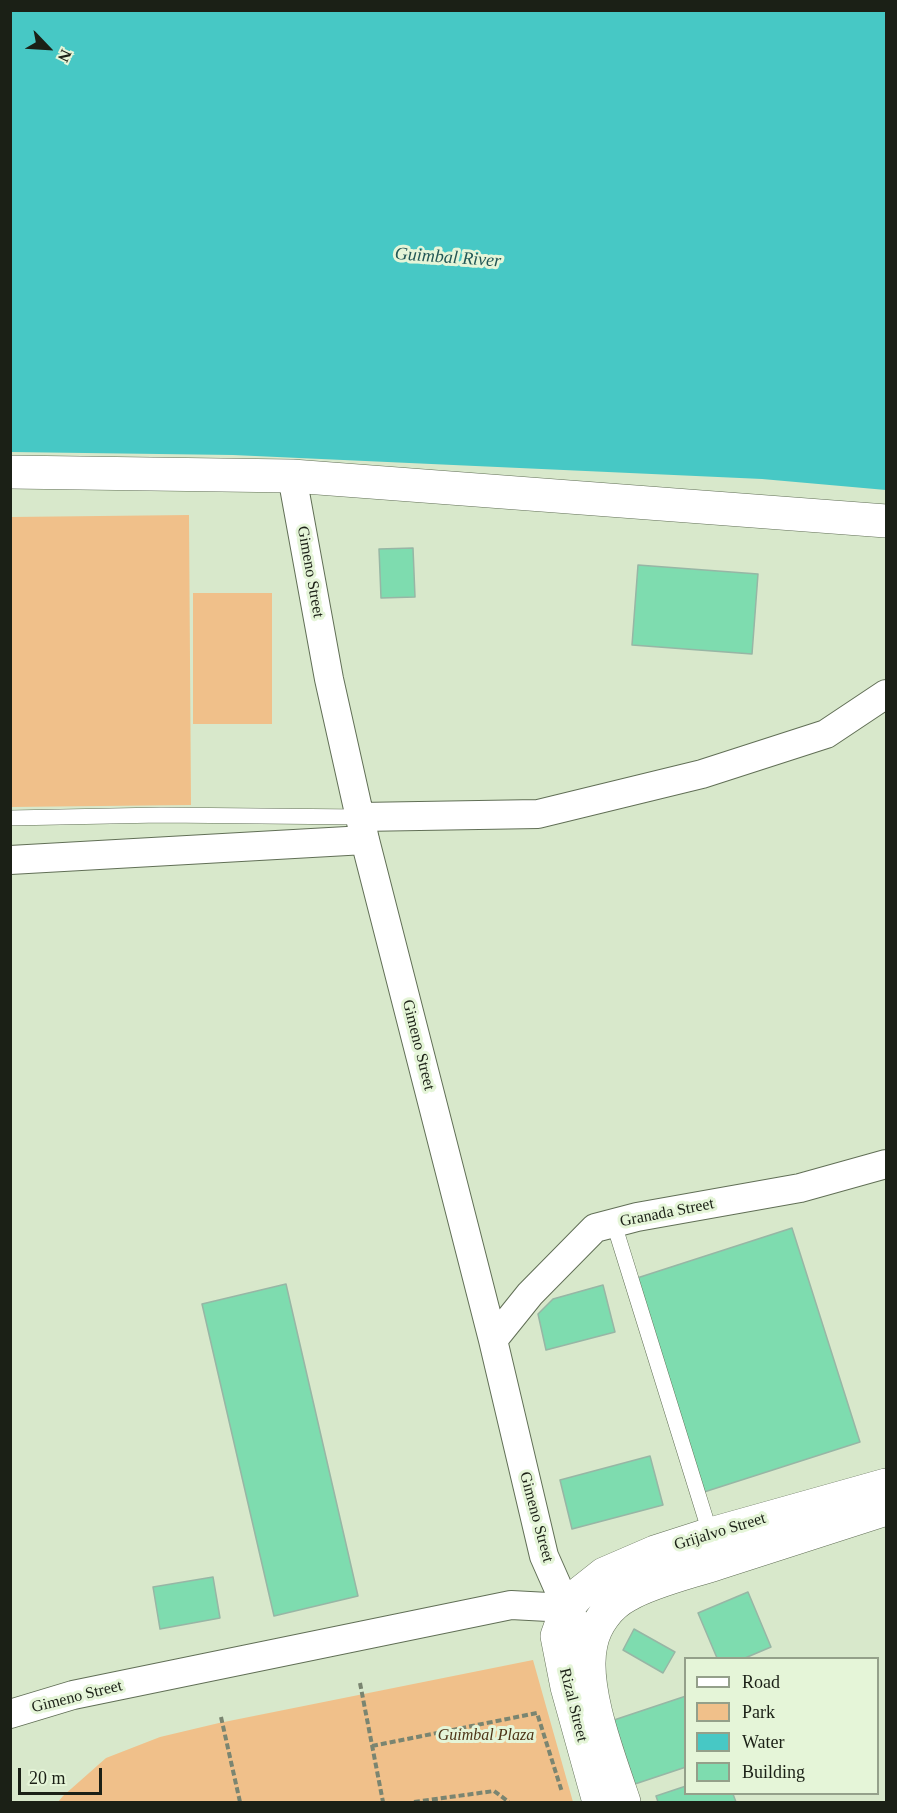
<!DOCTYPE html>
<html>
<head>
<meta charset="utf-8">
<style>
	body { margin:0 }
	#map { position:relative; width:897px; height:1813px; overflow:hidden; background:#d8e8cb; font-family:"Times New Roman",serif }
	canvas { display:block }
	.frame { position:absolute; inset:0; border:12px solid #1b2016; pointer-events:none }
	.legend { position:absolute; left:684px; top:1657px; width:195px; height:138px; box-sizing:border-box; background:#e5f5d8; border:2px solid #94a08a; margin:0; padding:8px 10px; list-style:none; font-size:18px; color:#1b2016 }
	.legend li { display:flex; align-items:center; gap:12px; height:30px }
	.legend b { width:30px; border:2px solid #94a08a }
	.north { position:absolute; left:18px; top:18px; width:60px; height:60px; -webkit-text-stroke:4px #e5f5d8; paint-order:stroke; rotate:115deg; font-size:16px; font-weight:700; line-height:24px; text-align:center; color:#1b2016 }
	.north::after { content:''; display:block; margin:auto; width:21px; height:27px; background:#1b2016; clip-path:polygon(50% 0,100% 100%,50% 72%,0 100%) }
	.scale { position:absolute; left:18px; top:1768px; width:84px; height:27px; box-sizing:border-box; border:3px solid #1b2016; border-top:0; padding-left:8px; font-size:18px; line-height:21px; white-space:nowrap; color:#1b2016; -webkit-text-stroke:4px #e5f5d8; paint-order:stroke }
</style>
</head>
<body>
<div id="map">
<canvas width="897" height="1813"></canvas>
<div class="frame"></div>
<ul class="legend">
<li><b style="height:8px;background:#fff"></b>Road</li>
<li><b style="height:16px;background:#f0c08a"></b>Park</li>
<li><b style="height:16px;background:#47c8c5"></b>Water</li>
<li><b style="height:16px;background:#7edcaf"></b>Building</li>
</ul>
<div class="north">N</div>
<div class="scale">20 m</div>
</div>
<script>
const c = document.querySelector('canvas').getContext('2d');
c.lineJoin = 'round';
function fill(path, color) { c.fillStyle = color; c.fill(path, 'evenodd'); }
function stroke(path, color, width, dash) { c.strokeStyle = color; c.lineWidth = width; c.lineCap = dash ? 'butt' : 'round'; c.setLineDash(dash || []); c.stroke(path); }
function label(font, color, halo, rows, align = 'center') {
  c.font = font + ' "Times New Roman",serif'; c.lineWidth = 6; c.setLineDash([]); c.textBaseline = 'middle'; c.strokeStyle = halo; c.fillStyle = color; for (const [text, x, y, turn = 0] of rows) {
    c.save(); c.translate(x, y); c.rotate((+turn || 0) * Math.PI / 180); c.textAlign = isNaN(turn) ? turn : align; if (halo) c.strokeText(text, 0, 0); c.fillText(text, 0, 0); c.restore();
  }
}
fill(new Path2D(`
	M 189,515 L 191,805 L 11,807 L 11,517 Z
	M 193,593 L 272,593 L 272,724 L 193,724 Z
	M 533,1660 L 573,1802 L 58,1802 L 63,1796 L 106,1758 L 160,1737 L 219,1723 Z`), '#f0c08a');
fill(new Path2D(`
	M 11,10 L 886,11 L 886,490 L 762,479 L 233,455 L 11,452 Z`), '#47c8c5');
const building = new Path2D(`
	M 413,548 L 415,597 L 381,598 L 379,549 Z
	M 638,565 L 758,574 L 752,654 L 632,645 Z
	M 792,1228 L 860,1442 L 701,1493 L 634,1279 Z
	M 286,1284 L 358,1596 L 274,1616 L 202,1304 Z
	M 603,1285 L 615,1332 L 546,1350 L 538,1314 L 553,1299 Z
	M 650,1456 L 663,1505 L 572,1529 L 560,1480 Z
	M 213,1577 L 220,1618 L 160,1629 L 153,1587 Z
	M 748,1592 L 771,1647 L 745,1658 L 717,1658 L 698,1613 Z
	M 634,1629 L 675,1652 L 663,1673 L 623,1650 Z
	M 686,1696 L 686,1767 L 635,1784 L 614,1720 Z
	M 686,1786 L 686,1794 L 733,1794 L 736,1802 L 658,1802 L 656,1796 Z`);
fill(building, '#7edcaf');
stroke(building, '#97b6a5', 1.5);
const service = new Path2D(`
	M 10,818 L 161,815 L 360,817
	M 614,1224 L 711,1536`);
const minor = new Path2D(`
	M 292,476 L 329,679 L 365,840 L 493,1340 L 544,1556 L 567,1608 L 590,1646
	M 360,817 L 538,814 L 702,774 L 826,734 L 886,694
	M 10,860 L 365,840
	M 493,1340 L 530,1294 L 595,1228 L 637,1217 L 800,1188 L 886,1164
	M 10,1714 L 73,1695 L 511,1605 L 567,1608`);
const tertiary = new Path2D(`
	M 10,472 L 292,476 L 886,521`);
const primary = new Path2D(`
	M 599,1802 L 567,1687 L 557,1636 L 567,1608 L 580,1593 L 604,1574 L 655,1552 L 711,1534 L 886,1485
	M 624,1802 C 610,1760 581,1687 591,1644 C 595,1624 609,1605 628,1595 C 652,1581 691,1572 718,1563 C 774,1545 830,1527 886,1509`);
stroke(service, '#616f56', 16);
stroke(minor, '#616f56', 30);
stroke(tertiary, '#616f56', 34);
stroke(primary, '#616f56', 34);
stroke(new Path2D(`
	M 360,1683 L 383,1802
	M 221,1717 L 240,1802
	M 372,1746 L 537,1713 L 562,1792
	M 414,1802 L 494,1791 L 509,1802`), '#7a8571', 4, [6, 3]);
stroke(service, '#fff', 15);
stroke(minor, '#fff', 28);
stroke(tertiary, '#fff', 33);
stroke(primary, '#fff', 33);
label('16px', '#1b2016', '#e5f5d8', [
	["Gimeno Street",310,572,80],
	["Gimeno Street",418,1045,76],
	["Granada Street",667,1213,-11],
	["Gimeno Street",536,1517,75],
	["Grijalvo Street",720,1532,-17],
	["Gimeno Street",77,1697,-14],
	["Rizal Street",573,1705,76]
]);
label('italic 16px', '#4d3416', '#e5f5d8', [
	["Guimbal Plaza",486,1736]
]);
label('italic 18px', '#225756', '#e5f5d8', [
	["Guimbal River",448,258,4]
]);
</script>
</body>
</html>
